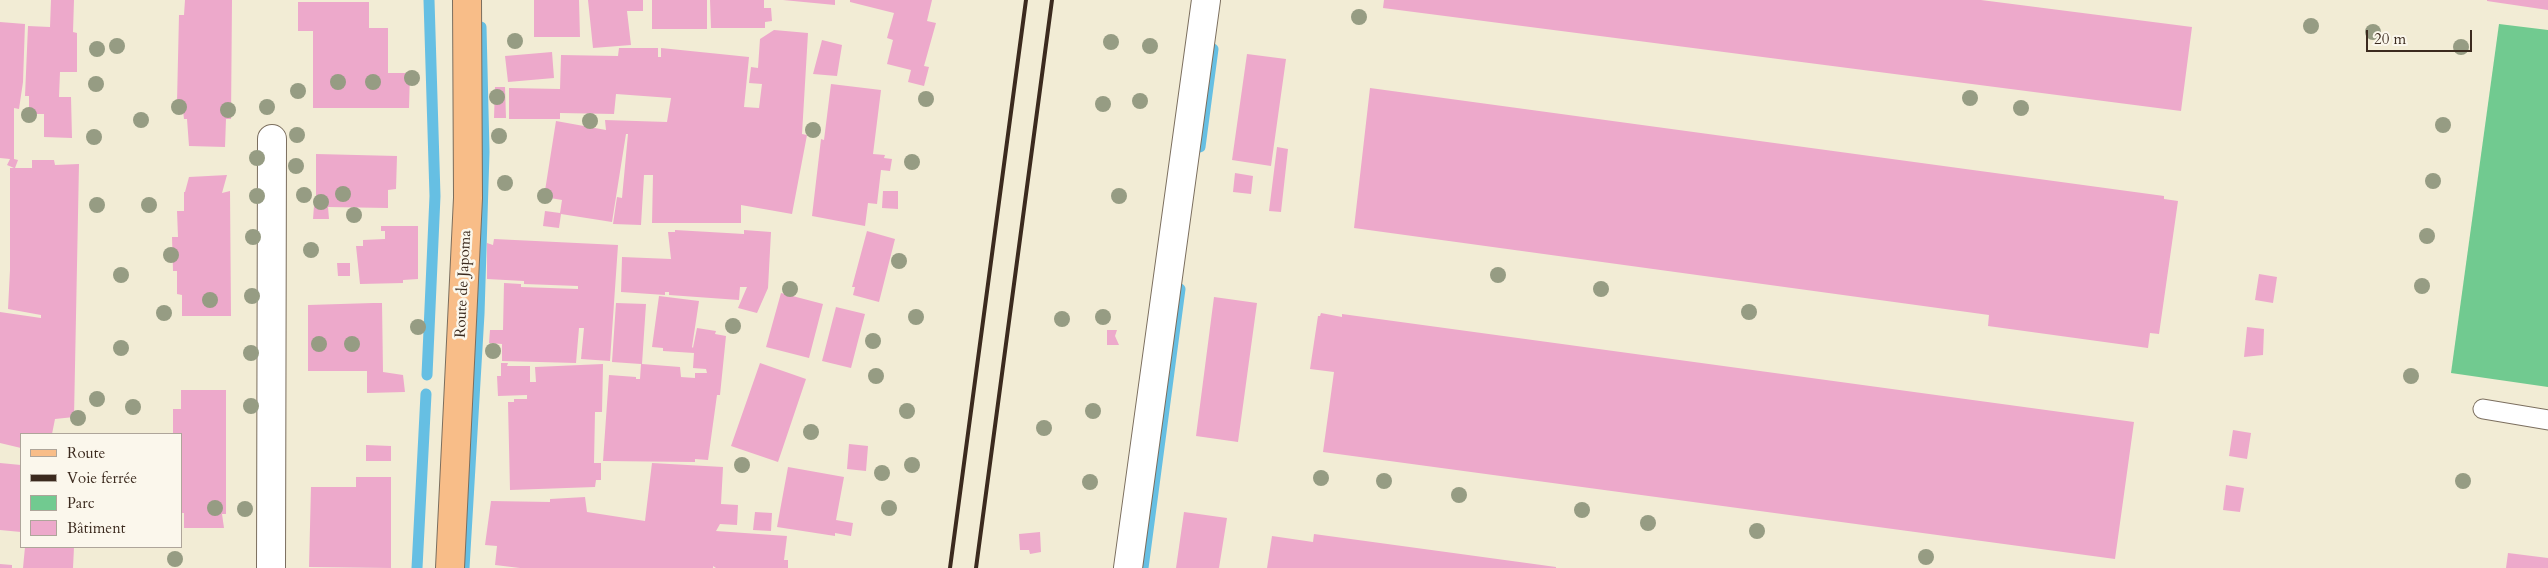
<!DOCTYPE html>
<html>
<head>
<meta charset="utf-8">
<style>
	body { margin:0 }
	#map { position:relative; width:2548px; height:568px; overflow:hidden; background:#f2ecd5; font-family:Cardo,serif }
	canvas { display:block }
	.legend { position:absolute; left:20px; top:433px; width:162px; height:115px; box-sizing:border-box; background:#fbf7ec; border:1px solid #aea59a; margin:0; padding:6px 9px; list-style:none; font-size:15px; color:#3b2a1e }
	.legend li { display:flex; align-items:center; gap:10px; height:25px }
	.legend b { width:25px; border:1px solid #aea59a }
	.scale { position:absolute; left:2366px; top:30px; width:106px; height:22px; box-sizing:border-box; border:2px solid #3b2a1e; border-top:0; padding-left:6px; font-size:15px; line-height:18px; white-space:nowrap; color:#3b2a1e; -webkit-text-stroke:4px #fbf7ec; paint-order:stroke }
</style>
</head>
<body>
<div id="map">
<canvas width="2548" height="568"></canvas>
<ul class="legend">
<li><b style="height:6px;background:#f8bd88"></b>Route</li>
<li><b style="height:6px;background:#3b2a1e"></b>Voie ferrée</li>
<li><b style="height:14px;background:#71ca90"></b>Parc</li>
<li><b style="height:14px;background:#eda9cb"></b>Bâtiment</li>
</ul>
<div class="scale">20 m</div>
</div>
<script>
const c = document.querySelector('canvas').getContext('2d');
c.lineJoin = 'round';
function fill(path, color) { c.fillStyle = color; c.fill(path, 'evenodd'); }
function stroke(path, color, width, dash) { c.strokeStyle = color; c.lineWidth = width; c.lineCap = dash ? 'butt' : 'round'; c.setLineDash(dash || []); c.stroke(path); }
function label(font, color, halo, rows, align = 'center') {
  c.font = font + ' Cardo,serif'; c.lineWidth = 5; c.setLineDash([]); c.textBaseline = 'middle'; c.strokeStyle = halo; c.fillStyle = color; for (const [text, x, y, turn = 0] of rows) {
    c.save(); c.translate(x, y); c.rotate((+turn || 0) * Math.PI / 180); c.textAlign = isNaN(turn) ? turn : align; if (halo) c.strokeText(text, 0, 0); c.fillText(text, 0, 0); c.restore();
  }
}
fill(new Path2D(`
	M 2499,24 L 2548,30 L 2548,387 L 2451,373 Z`), '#71ca90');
stroke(new Path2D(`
	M 1200,147 L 1213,49
	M 427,375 L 435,196 L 429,0
	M 417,568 L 426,394
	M 464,568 L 479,314 L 484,152 L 481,27
	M 1143,568 L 1180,289`), '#66bfe3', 11);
fill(new Path2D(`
	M 51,0 L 74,0 L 73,32 L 77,33 L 77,72 L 60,72 L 59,97 L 71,97 L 72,138 L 44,137 L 44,114 L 29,114 L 29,96 L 25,96 L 28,26 L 50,27 Z
	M 185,0 L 232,0 L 231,119 L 226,119 L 225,147 L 189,146 L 187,119 L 184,119 L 182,102 L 177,102 L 179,15 L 184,15 Z
	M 534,0 L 579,0 L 580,37 L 534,37 Z
	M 588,0 L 643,0 L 643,11 L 627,11 L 631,45 L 593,48 Z
	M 652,0 L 707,0 L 707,29 L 652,29 Z
	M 710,0 L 764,0 L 764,8 L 771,8 L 772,21 L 765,22 L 765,28 L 711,28 Z
	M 783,0 L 835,0 L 835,5 Z
	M 850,0 L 932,0 L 927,21 L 936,23 L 924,66 L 929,67 L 924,86 L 908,82 L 911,70 L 887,64 L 893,40 L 887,38 L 894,13 L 850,2 Z
	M 1384,0 L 1981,0 L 2192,27 L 2181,111 L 1383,8 Z
	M 2487,0 L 2548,0 L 2548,10 L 2487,1 Z
	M 298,2 L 369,2 L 369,28 L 388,28 L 388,73 L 410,73 L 409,108 L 313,108 L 313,31 L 298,31 Z
	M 0,22 L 25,24 L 23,82 L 19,109 L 14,108 L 14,159 L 18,160 L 15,168 L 32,168 L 32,160 L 54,160 L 55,165 L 79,164 L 74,417 L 55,419 L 52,434 L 21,434 L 21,448 L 0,443 L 0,312 L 41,318 L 41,315 L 8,309 L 10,270 L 10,168 L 14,168 L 7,165 L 10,159 L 0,158 Z
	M 774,30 L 808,33 L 802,134 L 807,135 L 792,214 L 741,205 L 741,223 L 652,223 L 653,175 L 644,175 L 641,225 L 613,224 L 617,197 L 622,198 L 628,134 L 626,134 L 612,222 L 561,214 L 559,228 L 543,226 L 545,211 L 560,213 L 562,200 L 544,197 L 556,121 L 606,130 L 605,120 L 667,122 L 671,98 L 616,94 L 614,114 L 560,113 L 560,119 L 509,119 L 509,88 L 560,89 L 561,55 L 618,56 L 619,48 L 658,48 L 658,57 L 661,57 L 661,48 L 749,57 L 744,107 L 759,108 L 762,84 L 749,83 L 751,67 L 758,68 L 760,39 Z
	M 822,40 L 842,45 L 837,76 L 813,74 Z
	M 552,52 L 554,78 L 508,82 L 505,56 Z
	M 1247,54 L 1286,59 L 1271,166 L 1232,160 Z
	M 831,84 L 881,90 L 873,154 L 885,155 L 884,158 L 892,159 L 890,171 L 881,170 L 877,204 L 868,203 L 865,226 L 812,216 L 821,139 L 824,140 Z
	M 495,87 L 505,87 L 506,118 L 494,118 Z
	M 1370,88 L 2164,196 L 2164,199 L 2178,201 L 2159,334 L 2150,333 L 2148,348 L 1988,326 L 1989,315 L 1354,228 Z
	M 1277,147 L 1288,149 L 1281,212 L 1269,211 Z
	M 316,154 L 397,156 L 396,189 L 388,190 L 388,208 L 328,207 L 329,219 L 313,219 L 314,206 L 316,206 Z
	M 1235,173 L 1253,176 L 1251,194 L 1233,192 Z
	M 227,175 L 222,193 L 230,191 L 231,316 L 182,316 L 182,295 L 177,294 L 177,271 L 173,271 L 172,237 L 178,237 L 177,211 L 184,211 L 184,192 L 185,192 L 189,177 Z
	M 883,191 L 898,191 L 898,209 L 882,208 Z
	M 381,226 L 418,226 L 418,279 L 403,280 L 403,283 L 360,284 L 356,246 L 363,246 L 363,240 L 385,239 L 385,231 L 381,231 Z
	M 675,230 L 744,234 L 744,230 L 771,232 L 768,288 L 757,313 L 738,308 L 747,287 L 740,287 L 739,300 L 669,295 L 669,292 L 665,292 L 665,295 L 621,292 L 622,257 L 671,259 L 668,232 L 675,232 Z
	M 867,231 L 895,239 L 879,302 L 853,295 L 855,287 L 852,287 Z
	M 494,239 L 618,245 L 610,361 L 581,359 L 584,328 L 579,328 L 576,363 L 502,361 L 502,344 L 489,343 L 490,330 L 503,330 L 504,283 L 521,284 L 521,287 L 578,289 L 578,286 L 524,284 L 524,281 L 487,279 L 487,243 L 493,245 Z
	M 337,263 L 350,263 L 350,276 L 338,276 Z
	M 2259,274 L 2277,277 L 2273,303 L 2255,300 Z
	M 781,293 L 823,304 L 809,358 L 766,347 Z
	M 659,296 L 699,301 L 692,347 L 693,348 L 697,328 L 716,331 L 715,334 L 726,336 L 720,395 L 717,395 L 708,460 L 695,459 L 695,462 L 603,461 L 609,375 L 636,377 L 636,379 L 640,379 L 641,364 L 612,362 L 616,303 L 646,304 L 642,364 L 680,367 L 681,377 L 695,378 L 695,373 L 707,373 L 706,369 L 693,368 L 694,353 L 663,351 L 663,348 L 652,347 Z
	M 1214,297 L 1257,303 L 1238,442 L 1196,436 Z
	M 373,303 L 382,303 L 383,372 L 403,375 L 405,392 L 367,393 L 367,371 L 308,371 L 308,305 Z
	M 836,307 L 865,314 L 851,368 L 822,361 Z
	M 1321,313 L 1342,317 L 1342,314 L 2134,422 L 2115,559 L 1323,452 L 1334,372 L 1310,369 L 1318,316 L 1320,316 Z
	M 2247,327 L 2264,329 L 2263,355 L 2244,357 Z
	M 1107,330 L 1117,330 L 1115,336 L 1119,345 L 1107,345 Z
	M 501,363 L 508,363 L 507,366 L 530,366 L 530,382 L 536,382 L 535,367 L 603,364 L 602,412 L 595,412 L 594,463 L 601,463 L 601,480 L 596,480 L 595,487 L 510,490 L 508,402 L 514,402 L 514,399 L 527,399 L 527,395 L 498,396 L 497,376 L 501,376 Z
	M 760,363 L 806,379 L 778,462 L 731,446 Z
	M 181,390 L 226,390 L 226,514 L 222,514 L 224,528 L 184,528 L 184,513 L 181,513 L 181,434 L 173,434 L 173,409 L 181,409 Z
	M 2233,430 L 2251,433 L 2247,459 L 2229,456 Z
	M 849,444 L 868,446 L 866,471 L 847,469 Z
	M 366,445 L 391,446 L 391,461 L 366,461 Z
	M 0,463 L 21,465 L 21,532 L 0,530 Z
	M 652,463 L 723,467 L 721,504 L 738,505 L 737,525 L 720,524 L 716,531 L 787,536 L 784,560 L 788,560 L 788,568 L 716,568 L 713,566 L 713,568 L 520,568 L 495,565 L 497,546 L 485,545 L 491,501 L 550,502 L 550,499 L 585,497 L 587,512 L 645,521 Z
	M 788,467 L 844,477 L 836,520 L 853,523 L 851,536 L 835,533 L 835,536 L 777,527 Z
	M 356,477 L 391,477 L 391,568 L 309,567 L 311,487 L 356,487 Z
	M 2226,485 L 2244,488 L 2240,512 L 2223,510 Z
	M 755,512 L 772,513 L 771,531 L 753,530 Z
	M 1184,512 L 1227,518 L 1219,568 L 1176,568 Z
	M 1040,532 L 1041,552 L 1030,554 L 1029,550 L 1020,550 L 1019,534 Z
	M 1314,534 L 1556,567 L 1556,568 L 1267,568 L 1272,536 L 1313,542 Z
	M 25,547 L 74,547 L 73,568 L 23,568 Z
	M 2508,553 L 2548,558 L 2548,568 L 2506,568 Z
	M 0,564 L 12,565 L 12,568 L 0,568 Z`), '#eda9cb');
const service = new Path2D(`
	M 2483,409 L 2548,420`);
const minor = new Path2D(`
	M 271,568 L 272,139
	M 1128,568 L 1206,0`);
const primary = new Path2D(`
	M 450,568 L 468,198 L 467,0`);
stroke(service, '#7b6e5e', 21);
stroke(minor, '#7b6e5e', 30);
stroke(primary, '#7b6e5e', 30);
stroke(service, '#fff', 19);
stroke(minor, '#fff', 28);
stroke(primary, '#f8bd88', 28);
stroke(new Path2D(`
	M 950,568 L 1026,0
	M 976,568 L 1052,0`), '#3b2a1e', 4);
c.fillStyle = '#969c83';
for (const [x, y] of [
	[1359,17],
	[2311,26],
	[2373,32],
	[515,41],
	[1111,42],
	[117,46],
	[1150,46],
	[2461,47],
	[97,49],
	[412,78],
	[338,82],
	[373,82],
	[96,84],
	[298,91],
	[497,97],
	[1970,98],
	[926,99],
	[1140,101],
	[1103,104],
	[179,107],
	[267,107],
	[2021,108],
	[228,110],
	[29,115],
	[141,120],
	[590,121],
	[2443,125],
	[813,130],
	[297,135],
	[499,136],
	[94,137],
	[257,158],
	[912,162],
	[296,166],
	[2433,181],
	[505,183],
	[343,194],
	[304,195],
	[257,196],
	[545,196],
	[1119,196],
	[321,202],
	[97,205],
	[149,205],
	[354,215],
	[2427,236],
	[253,237],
	[311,250],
	[171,255],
	[899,261],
	[121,275],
	[1498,275],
	[2422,286],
	[790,289],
	[1601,289],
	[252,296],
	[210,300],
	[1749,312],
	[164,313],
	[916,317],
	[1103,317],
	[1062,319],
	[733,326],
	[418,327],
	[873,341],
	[319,344],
	[352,344],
	[121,348],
	[493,351],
	[251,353],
	[876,376],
	[2411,376],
	[97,399],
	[251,406],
	[133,407],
	[907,411],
	[1093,411],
	[78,418],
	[1044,428],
	[811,432],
	[742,465],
	[912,465],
	[882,473],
	[1321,478],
	[1384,481],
	[2463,481],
	[1090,482],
	[1459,495],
	[215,508],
	[889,508],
	[245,509],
	[1582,510],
	[1648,523],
	[1757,531],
	[1926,557],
	[175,559]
]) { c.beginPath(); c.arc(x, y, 8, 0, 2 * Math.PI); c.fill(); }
label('15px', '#3b2a1e', '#fbf7ec', [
	["Route de Japoma",464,284,-87]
]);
</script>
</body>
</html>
